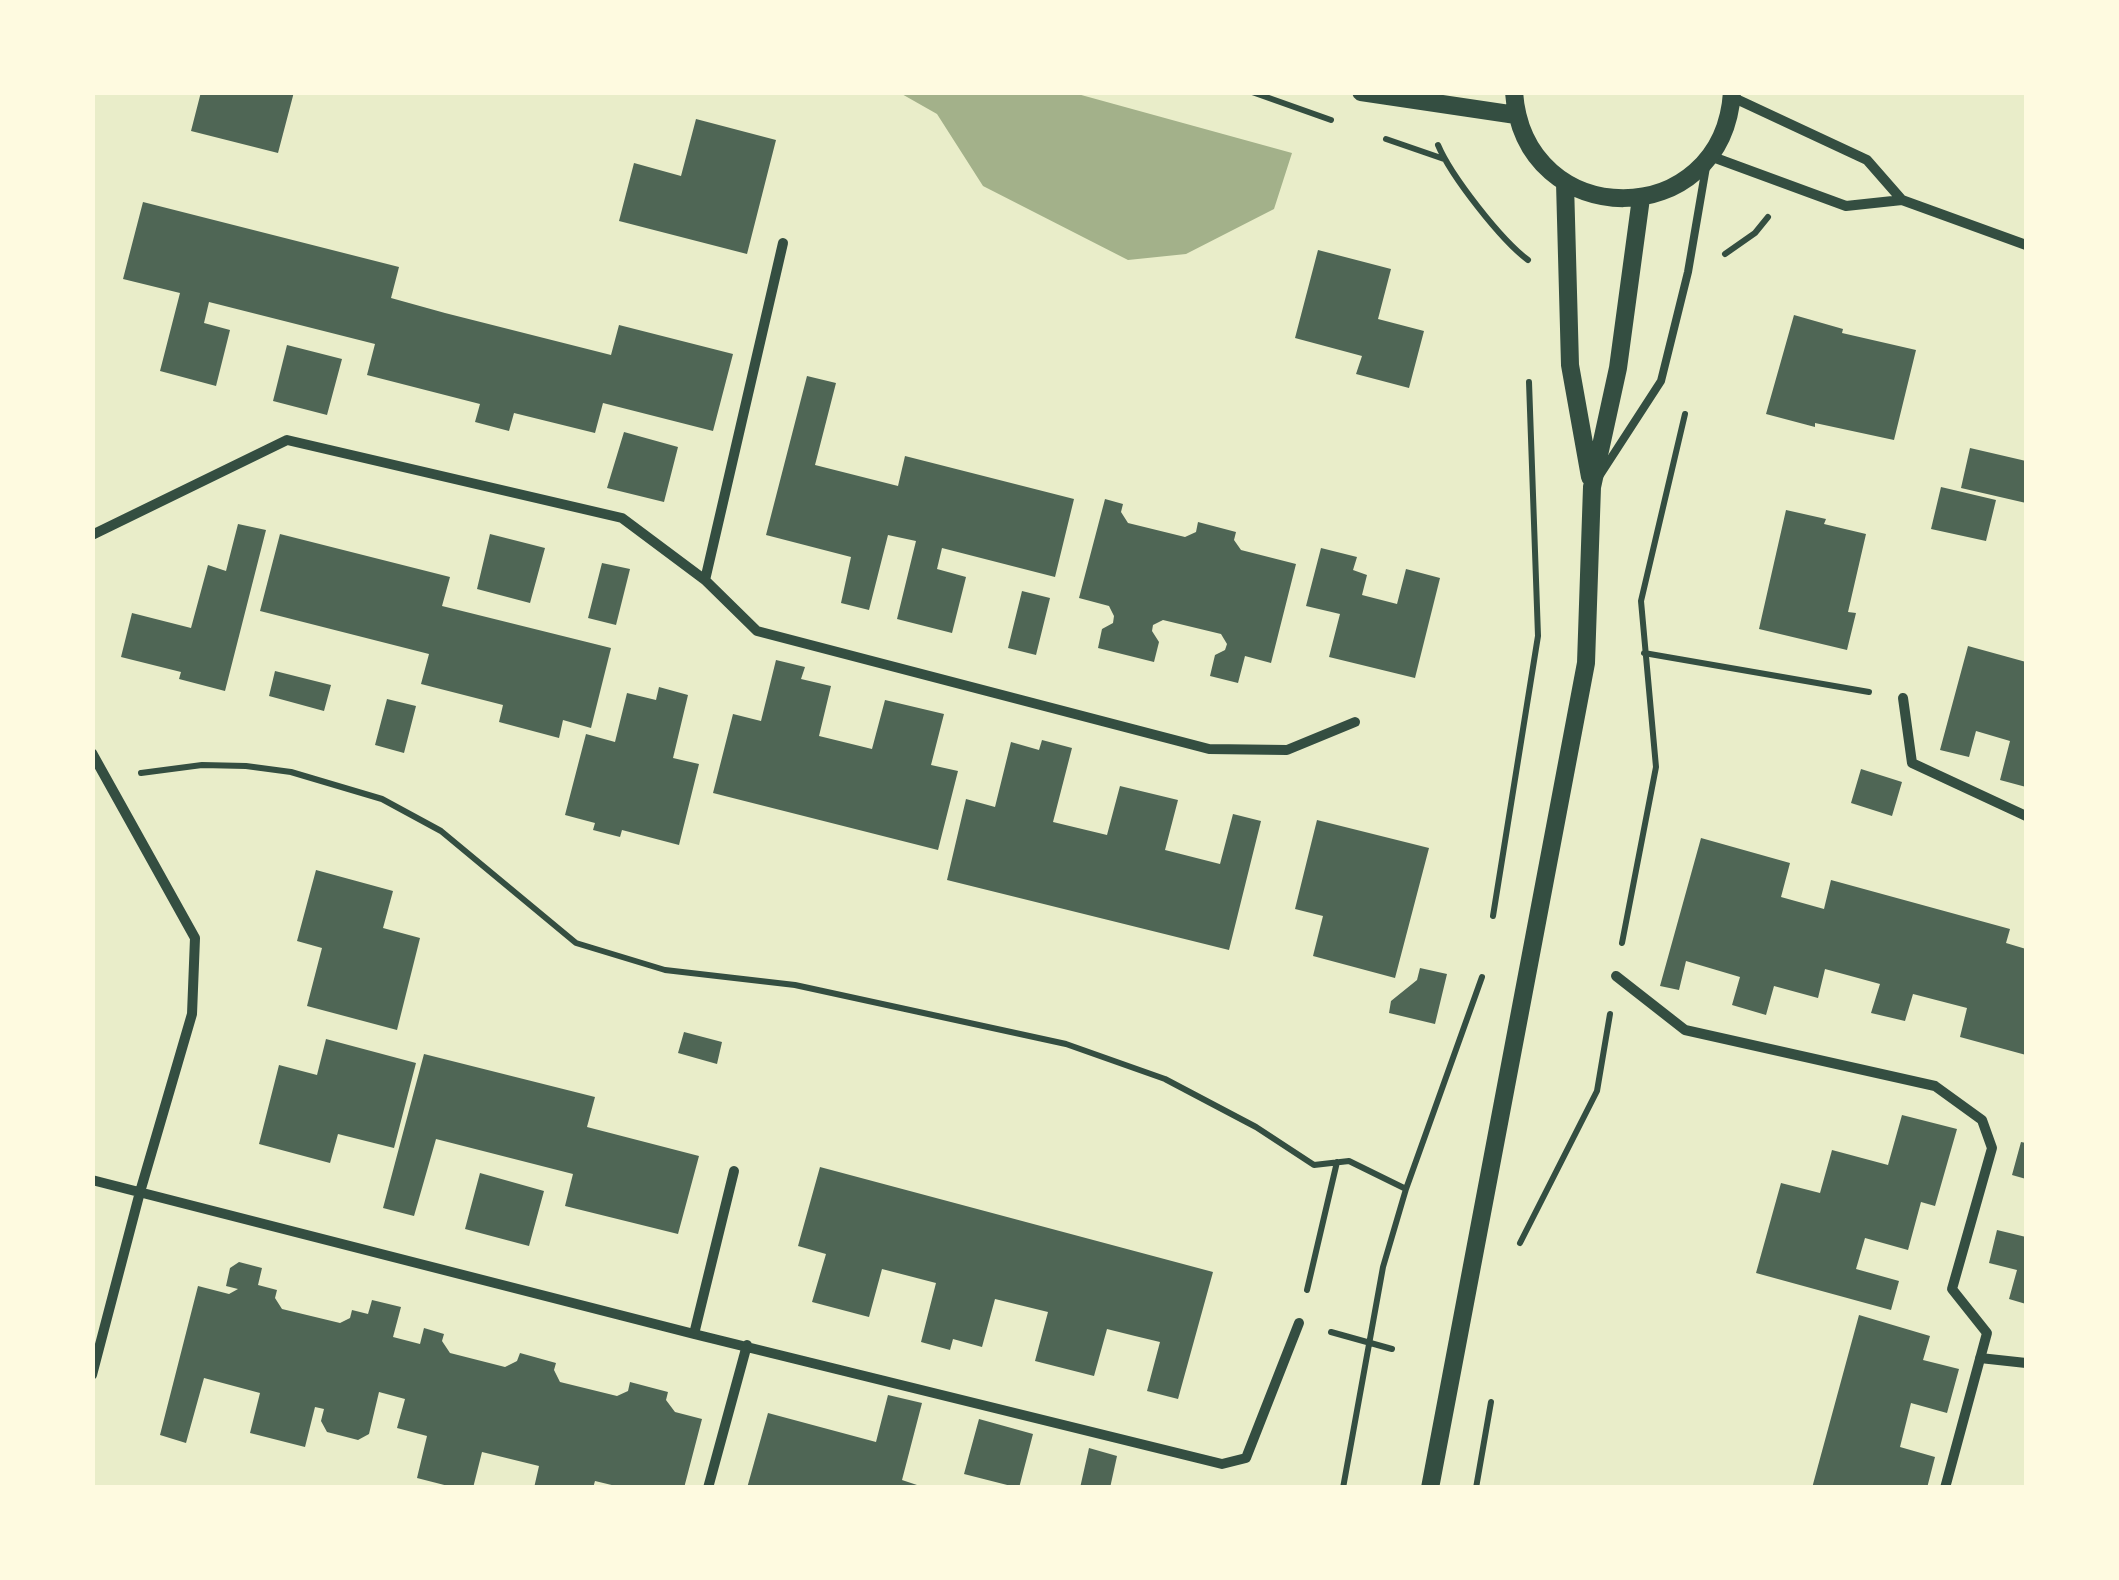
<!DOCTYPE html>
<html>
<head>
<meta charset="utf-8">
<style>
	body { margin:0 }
	#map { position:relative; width:2119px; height:1580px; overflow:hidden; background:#e9edc9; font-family:"PT Sans",sans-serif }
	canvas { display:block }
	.frame { position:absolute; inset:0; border:95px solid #fefae0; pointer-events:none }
</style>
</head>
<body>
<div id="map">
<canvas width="2119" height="1580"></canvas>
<div class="frame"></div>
</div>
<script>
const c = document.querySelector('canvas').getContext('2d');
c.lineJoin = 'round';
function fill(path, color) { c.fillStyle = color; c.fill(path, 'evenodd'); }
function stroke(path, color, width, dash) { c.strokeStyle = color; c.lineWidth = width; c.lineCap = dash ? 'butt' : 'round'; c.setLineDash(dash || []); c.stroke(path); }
fill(new Path2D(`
	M 900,93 L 1074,93 L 1292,153 L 1274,209 L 1186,254 L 1128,260 L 983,186 L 937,114 Z`), '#a3b18a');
fill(new Path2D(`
	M 201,92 L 294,92 L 278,153 L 191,131 Z
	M 696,119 L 776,140 L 747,254 L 619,221 L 634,163 L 681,176 Z
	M 143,202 L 399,267 L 391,298 L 445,313 L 611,355 L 619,325 L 733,354 L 713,431 L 603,403 L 595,433 L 514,413 L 509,431 L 475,422 L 480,404 L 367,375 L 375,344 L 209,302 L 204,323 L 230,330 L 216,386 L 160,371 L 180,293 L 123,279 Z
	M 1318,250 L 1391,269 L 1378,319 L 1424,331 L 1409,388 L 1356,374 L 1362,356 L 1295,338 Z
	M 1794,315 L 1843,329 L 1842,333 L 1916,350 L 1894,440 L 1815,423 L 1815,427 L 1766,414 Z
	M 287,345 L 342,359 L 327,415 L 273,401 Z
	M 807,376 L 836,383 L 815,465 L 898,486 L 905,456 L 1074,499 L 1055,577 L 942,548 L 937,569 L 966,577 L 952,633 L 897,619 L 916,541 L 888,535 L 869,610 L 841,603 L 851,557 L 766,535 Z
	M 624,432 L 678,447 L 664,502 L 607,488 Z
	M 1970,448 L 2026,461 L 2026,503 L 1961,488 Z
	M 1941,487 L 1996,500 L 1986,541 L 1931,529 Z
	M 1105,499 L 1123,504 L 1121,512 L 1128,523 L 1185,537 L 1196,532 L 1198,522 L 1236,532 L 1234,540 L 1241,550 L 1296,564 L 1271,663 L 1245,656 L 1238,683 L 1210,676 L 1215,655 L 1225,650 L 1227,644 L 1221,634 L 1163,620 L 1153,625 L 1152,631 L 1159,642 L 1154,662 L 1098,648 L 1102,629 L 1113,623 L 1114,616 L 1109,606 L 1079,598 Z
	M 1786,510 L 1826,519 L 1824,524 L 1866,534 L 1848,612 L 1856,613 L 1847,650 L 1759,629 Z
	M 238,524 L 266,530 L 225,691 L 179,679 L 181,672 L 121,657 L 132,613 L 191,628 L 208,565 L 226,571 Z
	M 280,534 L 450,577 L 442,606 L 611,648 L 591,728 L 563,720 L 559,738 L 499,722 L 503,705 L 421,684 L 429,654 L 260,611 Z
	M 490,534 L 545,548 L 530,603 L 477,589 Z
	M 1321,548 L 1357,557 L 1353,570 L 1367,575 L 1362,595 L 1397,604 L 1406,569 L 1440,578 L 1415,678 L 1329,657 L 1340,614 L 1306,606 Z
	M 602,563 L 630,569 L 616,625 L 588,618 Z
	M 1022,591 L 1050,598 L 1036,655 L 1008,648 Z
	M 1968,646 L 2026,662 L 2026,787 L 2000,780 L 2010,741 L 1976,731 L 1969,757 L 1940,750 Z
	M 776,660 L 805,667 L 801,679 L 831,686 L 819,736 L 872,749 L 885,700 L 944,714 L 931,765 L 958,771 L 938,850 L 713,793 L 733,714 L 761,721 Z
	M 275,671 L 331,685 L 324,711 L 269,696 Z
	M 659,687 L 688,695 L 673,758 L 699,764 L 679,845 L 622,830 L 620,837 L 593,830 L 595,823 L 565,815 L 586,734 L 615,742 L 627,693 L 656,700 Z
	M 387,699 L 416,706 L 404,753 L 375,745 Z
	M 1042,740 L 1072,748 L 1053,822 L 1107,835 L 1120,786 L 1178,800 L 1165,850 L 1220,864 L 1233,814 L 1261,821 L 1229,950 L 947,880 L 966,799 L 995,807 L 1011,742 L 1039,750 Z
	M 1861,769 L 1902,782 L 1892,816 L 1851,803 Z
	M 1317,820 L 1429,848 L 1395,978 L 1313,956 L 1323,916 L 1295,909 Z
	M 1701,838 L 1790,863 L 1781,897 L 1824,909 L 1831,880 L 2010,929 L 2006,943 L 2026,949 L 2026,1055 L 1960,1037 L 1967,1008 L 1913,994 L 1905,1021 L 1871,1013 L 1880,984 L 1825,969 L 1818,998 L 1774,986 L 1766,1015 L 1732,1005 L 1740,977 L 1686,961 L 1679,990 L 1660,986 Z
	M 316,870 L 393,891 L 383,928 L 420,938 L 397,1030 L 307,1006 L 322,948 L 297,941 Z
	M 1420,968 L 1447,974 L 1435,1024 L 1389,1013 L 1391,1001 L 1417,980 Z
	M 684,1032 L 722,1042 L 717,1064 L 678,1053 Z
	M 326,1039 L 416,1063 L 394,1148 L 338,1134 L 330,1163 L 259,1144 L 279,1065 L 317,1075 Z
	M 424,1054 L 595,1097 L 587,1127 L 699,1156 L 678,1234 L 565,1206 L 573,1174 L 436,1139 L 414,1216 L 383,1208 Z
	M 1902,1115 L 1957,1129 L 1935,1206 L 1921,1202 L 1908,1250 L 1865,1238 L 1856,1269 L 1899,1281 L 1891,1310 L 1756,1273 L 1781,1183 L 1820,1193 L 1832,1150 L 1888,1165 Z
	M 2021,1142 L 2026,1143 L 2026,1179 L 2012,1175 Z
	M 820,1167 L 1213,1272 L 1178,1399 L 1147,1391 L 1160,1342 L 1135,1336 L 1107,1329 L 1094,1376 L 1035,1361 L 1048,1312 L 995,1299 L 982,1347 L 953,1339 L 950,1350 L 921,1342 L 936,1283 L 882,1269 L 869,1317 L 812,1302 L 826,1254 L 798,1246 Z
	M 480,1173 L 544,1191 L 529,1246 L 465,1229 Z
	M 1997,1230 L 2026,1237 L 2026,1304 L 2009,1299 L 2017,1270 L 1989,1263 Z
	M 239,1262 L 262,1268 L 258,1285 L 277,1290 L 275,1298 L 282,1309 L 340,1323 L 350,1318 L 352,1310 L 368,1314 L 372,1300 L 401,1307 L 393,1337 L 420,1344 L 424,1328 L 444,1334 L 442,1341 L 450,1353 L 505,1367 L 517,1361 L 520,1353 L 556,1363 L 554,1370 L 560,1382 L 617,1396 L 628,1391 L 630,1382 L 668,1392 L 666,1400 L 675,1412 L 702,1419 L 684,1488 L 624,1488 L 595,1481 L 593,1488 L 534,1488 L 539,1466 L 482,1452 L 473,1488 L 456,1488 L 417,1478 L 427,1436 L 397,1428 L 405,1399 L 379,1392 L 369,1434 L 358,1440 L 327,1432 L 321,1421 L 324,1409 L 315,1407 L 305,1447 L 250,1433 L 260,1393 L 204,1378 L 186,1443 L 160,1435 L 198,1286 L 229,1294 L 238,1289 L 226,1286 L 230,1268 Z
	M 1859,1315 L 1930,1336 L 1923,1360 L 1959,1369 L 1947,1413 L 1911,1403 L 1900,1447 L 1935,1457 L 1927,1488 L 1812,1488 Z
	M 888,1395 L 922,1403 L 902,1480 L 926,1488 L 747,1488 L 768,1413 L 876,1442 Z
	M 979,1419 L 1033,1434 L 1019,1488 L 964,1474 Z
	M 1089,1448 L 1117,1456 L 1110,1488 L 1080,1488 Z`), '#4f6655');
stroke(new Path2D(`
	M 1252,92 L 1331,120
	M 1386,139 L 1444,159
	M 1438,145 C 1451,176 1501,240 1528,260
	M 1725,254 L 1755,233 L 1768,217
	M 1644,653 L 1869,692
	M 141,773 L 202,765 L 246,766 L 291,772 L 382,799 L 441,831 L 576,943 L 665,970 L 795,985 L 1066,1044 L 1165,1079 L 1256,1127 L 1314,1165 L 1349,1161 L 1406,1189
	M 1493,916 L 1538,636 L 1529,382
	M 1622,943 L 1656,767 L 1641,601 L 1685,414
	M 1520,1243 L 1597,1091 L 1610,1014
	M 1307,1290 L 1337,1162
	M 1331,1332 L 1392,1349
	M 1343,1488 L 1383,1267 L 1406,1189 L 1482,977
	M 1476,1488 L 1491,1402`), '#344e41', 6);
stroke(new Path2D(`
	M 1600,475 L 1661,381 L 1688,272 L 1706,167`), '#344e41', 8);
stroke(new Path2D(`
	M 1732,97 L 1867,160 L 1902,200
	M 1710,156 L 1846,206 L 1902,200 L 2026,245
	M 92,535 L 287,440 L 622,518 L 705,580 L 757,631 L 1209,749 L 1287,750 L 1355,722
	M 705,580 L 783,243
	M 1903,698 L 1912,763 L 2026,816
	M 92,753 L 195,938 L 192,1014 L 140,1192 L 92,1375
	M 1616,976 L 1685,1030 L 1935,1086 L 1982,1120 L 1992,1148 L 1952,1289 L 1987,1333 L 1945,1488
	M 92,1180 L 694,1334 L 1222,1464 L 1246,1458 L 1299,1323
	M 694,1334 L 734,1171
	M 1980,1358 L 2026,1363
	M 708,1488 L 747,1345`), '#344e41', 10);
stroke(new Path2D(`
	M 1361,92 L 1516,115
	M 1514,92 C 1524,234 1723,233 1732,92
	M 1565,183 L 1570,365 L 1590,477
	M 1430,1488 L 1586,663 L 1592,487 L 1618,368 L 1641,198`), '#344e41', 18);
</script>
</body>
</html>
